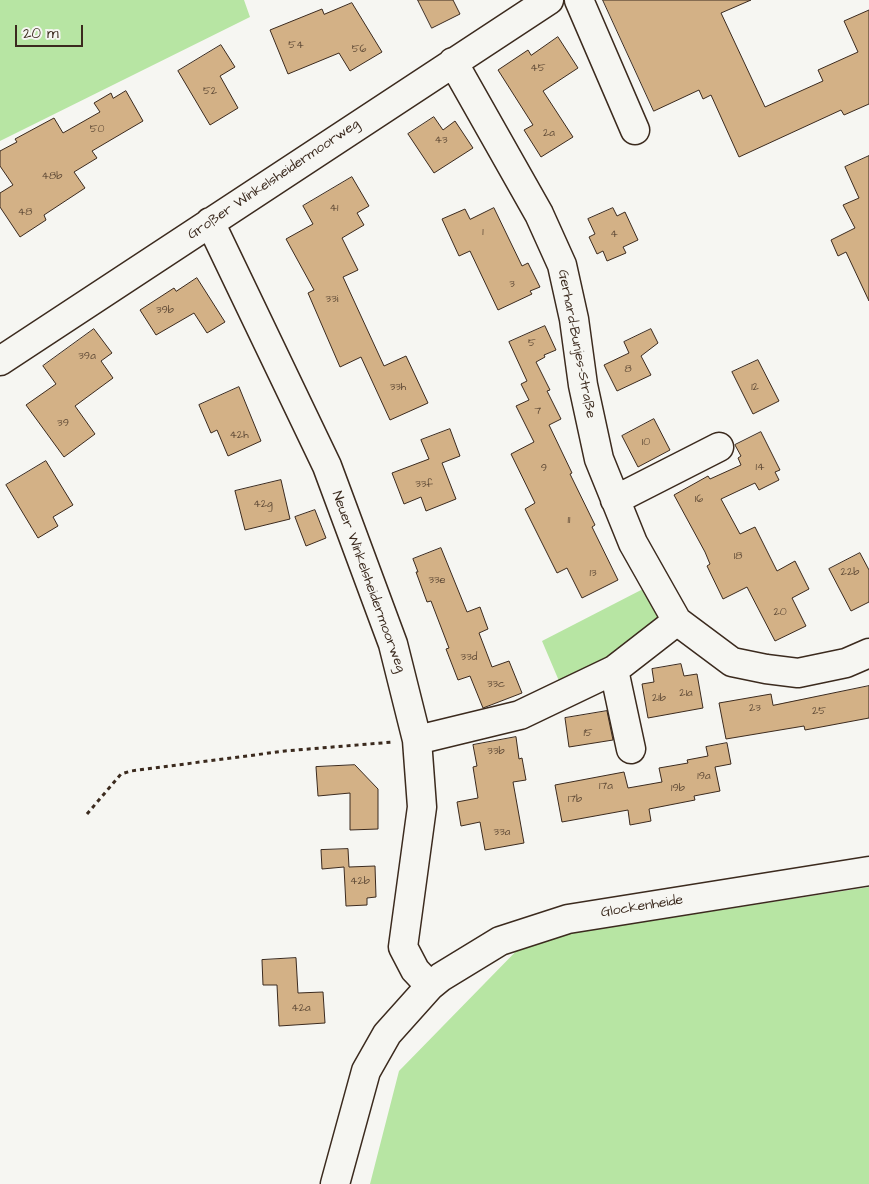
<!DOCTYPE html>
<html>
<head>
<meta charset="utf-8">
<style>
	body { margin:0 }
	#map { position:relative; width:869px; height:1184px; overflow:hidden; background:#f6f6f2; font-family:"Architects Daughter",sans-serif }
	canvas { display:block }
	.scale { position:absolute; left:15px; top:25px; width:68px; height:22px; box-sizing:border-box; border:2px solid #3b2a1e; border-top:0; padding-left:6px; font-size:15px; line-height:18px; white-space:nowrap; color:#3b2a1e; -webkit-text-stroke:4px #f6f6f2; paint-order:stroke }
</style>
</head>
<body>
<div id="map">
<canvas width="869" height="1184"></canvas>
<div class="scale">20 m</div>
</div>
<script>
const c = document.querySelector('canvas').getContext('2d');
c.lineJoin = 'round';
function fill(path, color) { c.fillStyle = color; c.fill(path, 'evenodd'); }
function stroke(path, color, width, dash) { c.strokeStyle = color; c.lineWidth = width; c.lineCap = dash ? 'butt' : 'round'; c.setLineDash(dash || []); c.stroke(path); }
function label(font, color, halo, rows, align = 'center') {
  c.font = font + ' "Architects Daughter",sans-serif'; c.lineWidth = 4; c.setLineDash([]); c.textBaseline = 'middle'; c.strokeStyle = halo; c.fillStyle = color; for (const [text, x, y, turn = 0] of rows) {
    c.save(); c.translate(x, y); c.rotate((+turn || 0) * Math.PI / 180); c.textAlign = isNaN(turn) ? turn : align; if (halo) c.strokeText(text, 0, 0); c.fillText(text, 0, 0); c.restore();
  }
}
fill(new Path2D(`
	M 0,0 L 244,0 L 250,17 L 0,141 Z
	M 643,589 L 659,614 L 658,625 L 649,633 L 562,688 L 542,641 Z
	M 869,887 L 869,1184 L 370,1184 L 399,1071 L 527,940 Z`), '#b7e5a3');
const building = new Path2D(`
	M 418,0 L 453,0 L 460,14 L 432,28 Z
	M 603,0 L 751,0 L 721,13 L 765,107 L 823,81 L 818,70 L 858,52 L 844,21 L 869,10 L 869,104 L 844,115 L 841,110 L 739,157 L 711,95 L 703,99 L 699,90 L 654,111 Z
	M 352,3 L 382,52 L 350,71 L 339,53 L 288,74 L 270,30 L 322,9 L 324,14 Z
	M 558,37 L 578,68 L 543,91 L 573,137 L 541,157 L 524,130 L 533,125 L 498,70 L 528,50 L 531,55 Z
	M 221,45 L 235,67 L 220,76 L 238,108 L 210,125 L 178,71 Z
	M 126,91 L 143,121 L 92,151 L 97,158 L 74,172 L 85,188 L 44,215 L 46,220 L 20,237 L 0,207 L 0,193 L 13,185 L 0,166 L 0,151 L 17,142 L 15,139 L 54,118 L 63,133 L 100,112 L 94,103 L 111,93 L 113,98 Z
	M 434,117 L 443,130 L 455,121 L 473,148 L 434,173 L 408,134 Z
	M 869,156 L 869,301 L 846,252 L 838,256 L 831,240 L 855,228 L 843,205 L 859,198 L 845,167 Z
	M 352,177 L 369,206 L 357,213 L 364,225 L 342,238 L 358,270 L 343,277 L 384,366 L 406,356 L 428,403 L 390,420 L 361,357 L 340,367 L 308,293 L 314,290 L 286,239 L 313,224 L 303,206 Z
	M 494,208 L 522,266 L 528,263 L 540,287 L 530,291 L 532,294 L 498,310 L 470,251 L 459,256 L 442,219 L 465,209 L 470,219 Z
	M 613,208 L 617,216 L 625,212 L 638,240 L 623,247 L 626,253 L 607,261 L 603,251 L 597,254 L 589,237 L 595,234 L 588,219 Z
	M 197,278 L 225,322 L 207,333 L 194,313 L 156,335 L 140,310 L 174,288 L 176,291 Z
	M 545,326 L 556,350 L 544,355 L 545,357 L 536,362 L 550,390 L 547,391 L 561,419 L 549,425 L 572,473 L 570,474 L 595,525 L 592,527 L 618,580 L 582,598 L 567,568 L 557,573 L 525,509 L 535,503 L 511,454 L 534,442 L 516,406 L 529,400 L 521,384 L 527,381 L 509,342 Z
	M 94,329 L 112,353 L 101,361 L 113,378 L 75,406 L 95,434 L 64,457 L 26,405 L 56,384 L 43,366 Z
	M 651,329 L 658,343 L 641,356 L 651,375 L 617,391 L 604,365 L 629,353 L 624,342 Z
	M 758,360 L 779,401 L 753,414 L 732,372 Z
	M 239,387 L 261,441 L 228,456 L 217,430 L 211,433 L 199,405 Z
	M 654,419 L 670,450 L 638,467 L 622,436 Z
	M 450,429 L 460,456 L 442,463 L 456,499 L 426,511 L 421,497 L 404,504 L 392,473 L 429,459 L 421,440 Z
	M 761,432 L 780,470 L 775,472 L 779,480 L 759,490 L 755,483 L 721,499 L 740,534 L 755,527 L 777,571 L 795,561 L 809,589 L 792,598 L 806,626 L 775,641 L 747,587 L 723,599 L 707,566 L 710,564 L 705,552 L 674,495 L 708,476 L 710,479 L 741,465 L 738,458 L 741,456 L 735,445 Z
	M 46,461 L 73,505 L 53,517 L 58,526 L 38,538 L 6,485 Z
	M 281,480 L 290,519 L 245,530 L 235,491 Z
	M 315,510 L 326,538 L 306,546 L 295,517 Z
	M 441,548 L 467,612 L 480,607 L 488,629 L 479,633 L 492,667 L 509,661 L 522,693 L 483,708 L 470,676 L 458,680 L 446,649 L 449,648 L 431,601 L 427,602 L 416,572 L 418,572 L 413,559 Z
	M 860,553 L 869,570 L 869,602 L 851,611 L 829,569 Z
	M 681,664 L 684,676 L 697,674 L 703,708 L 648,718 L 642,684 L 654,682 L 652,669 Z
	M 869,686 L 869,718 L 805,730 L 804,726 L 726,739 L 719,703 L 771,694 L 773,705 Z
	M 607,711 L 613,740 L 569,747 L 565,718 Z
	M 516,737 L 519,759 L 522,758 L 526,780 L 513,782 L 524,843 L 485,850 L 480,822 L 461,826 L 457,802 L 478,798 L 473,767 L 477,766 L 473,745 Z
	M 727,743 L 731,764 L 715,767 L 720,791 L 694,796 L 695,800 L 649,809 L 651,821 L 630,825 L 628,810 L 562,822 L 555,785 L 624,772 L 628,788 L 662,782 L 659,768 L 688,763 L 687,760 L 708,756 L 706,747 Z
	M 355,765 L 378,789 L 378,829 L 350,830 L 350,793 L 318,796 L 316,767 Z
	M 348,849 L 349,867 L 375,866 L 376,897 L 367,898 L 367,905 L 346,906 L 344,867 L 322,869 L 321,850 Z
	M 296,958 L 298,993 L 323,992 L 325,1023 L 279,1026 L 277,985 L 263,985 L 262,960 Z`);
fill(building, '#d3b186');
stroke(building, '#3b2a1e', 1);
const minor = new Path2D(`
	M 579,0 L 635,130
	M 453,62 L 539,214 L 562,265 L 574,319 L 583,385 L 599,459 L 633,543 L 677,621 L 732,662 L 766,669 L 798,673 L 846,663 L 869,653
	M 210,222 L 327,466 L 393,644 L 417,740 L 422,807 L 403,947 L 415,970 L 430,986
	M 0,361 L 549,0
	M 615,500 L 719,447
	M 614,670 L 631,749
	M 417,740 L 520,715 L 614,670 L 677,621
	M 335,1184 L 366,1071 L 387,1034 L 430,986 L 441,977 L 500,941 L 568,919 L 869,871`);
stroke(minor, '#3b2a1e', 31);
stroke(new Path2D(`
	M 87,814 L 121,774 L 131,771 L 285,751 L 393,742`), '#3b2a1e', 3, [4, 4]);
stroke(minor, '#f6f6f2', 28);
label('11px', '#614c38', null, [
	["54",296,46],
	["56",359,50],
	["45",538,69],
	["52",210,92],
	["50",97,130],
	["2a",549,134],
	["43",441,141],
	["48b",52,177],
	["41",334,209],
	["48",25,213],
	["1",483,233],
	["4",614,235],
	["3",512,285],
	["33i",332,300],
	["39b",165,311],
	["5",532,344],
	["39a",87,357],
	["8",628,370],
	["33h",398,388],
	["12",755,388],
	["7",538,412],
	["39",63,424],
	["42h",239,436],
	["10",646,443],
	["14",760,468],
	["9",544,469],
	["33f",424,485],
	["16",699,500],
	["42g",263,505],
	["11",569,521],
	["18",738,557],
	["22b",850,573],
	["13",593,574],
	["33e",437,581],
	["20",780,613],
	["33d",469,658],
	["33c",496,685],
	["21a",686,694],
	["21b",659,699],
	["23",755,709],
	["25",819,712],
	["15",588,734],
	["33b",496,752],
	["19a",704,777],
	["17a",606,787],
	["19b",678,789],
	["17b",575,800],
	["33a",502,833],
	["42b",360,882],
	["42a",301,1009]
]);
label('14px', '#3b2a1e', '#f6f6f2', [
	["Großer Winkelsheidermoorweg",274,180,-34],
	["Gerhard-Bunjes-Straße",576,344,79],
	["Neuer Winkelsheidermoorweg",368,582,70],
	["Glockenheide",642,907,-9]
]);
</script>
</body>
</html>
